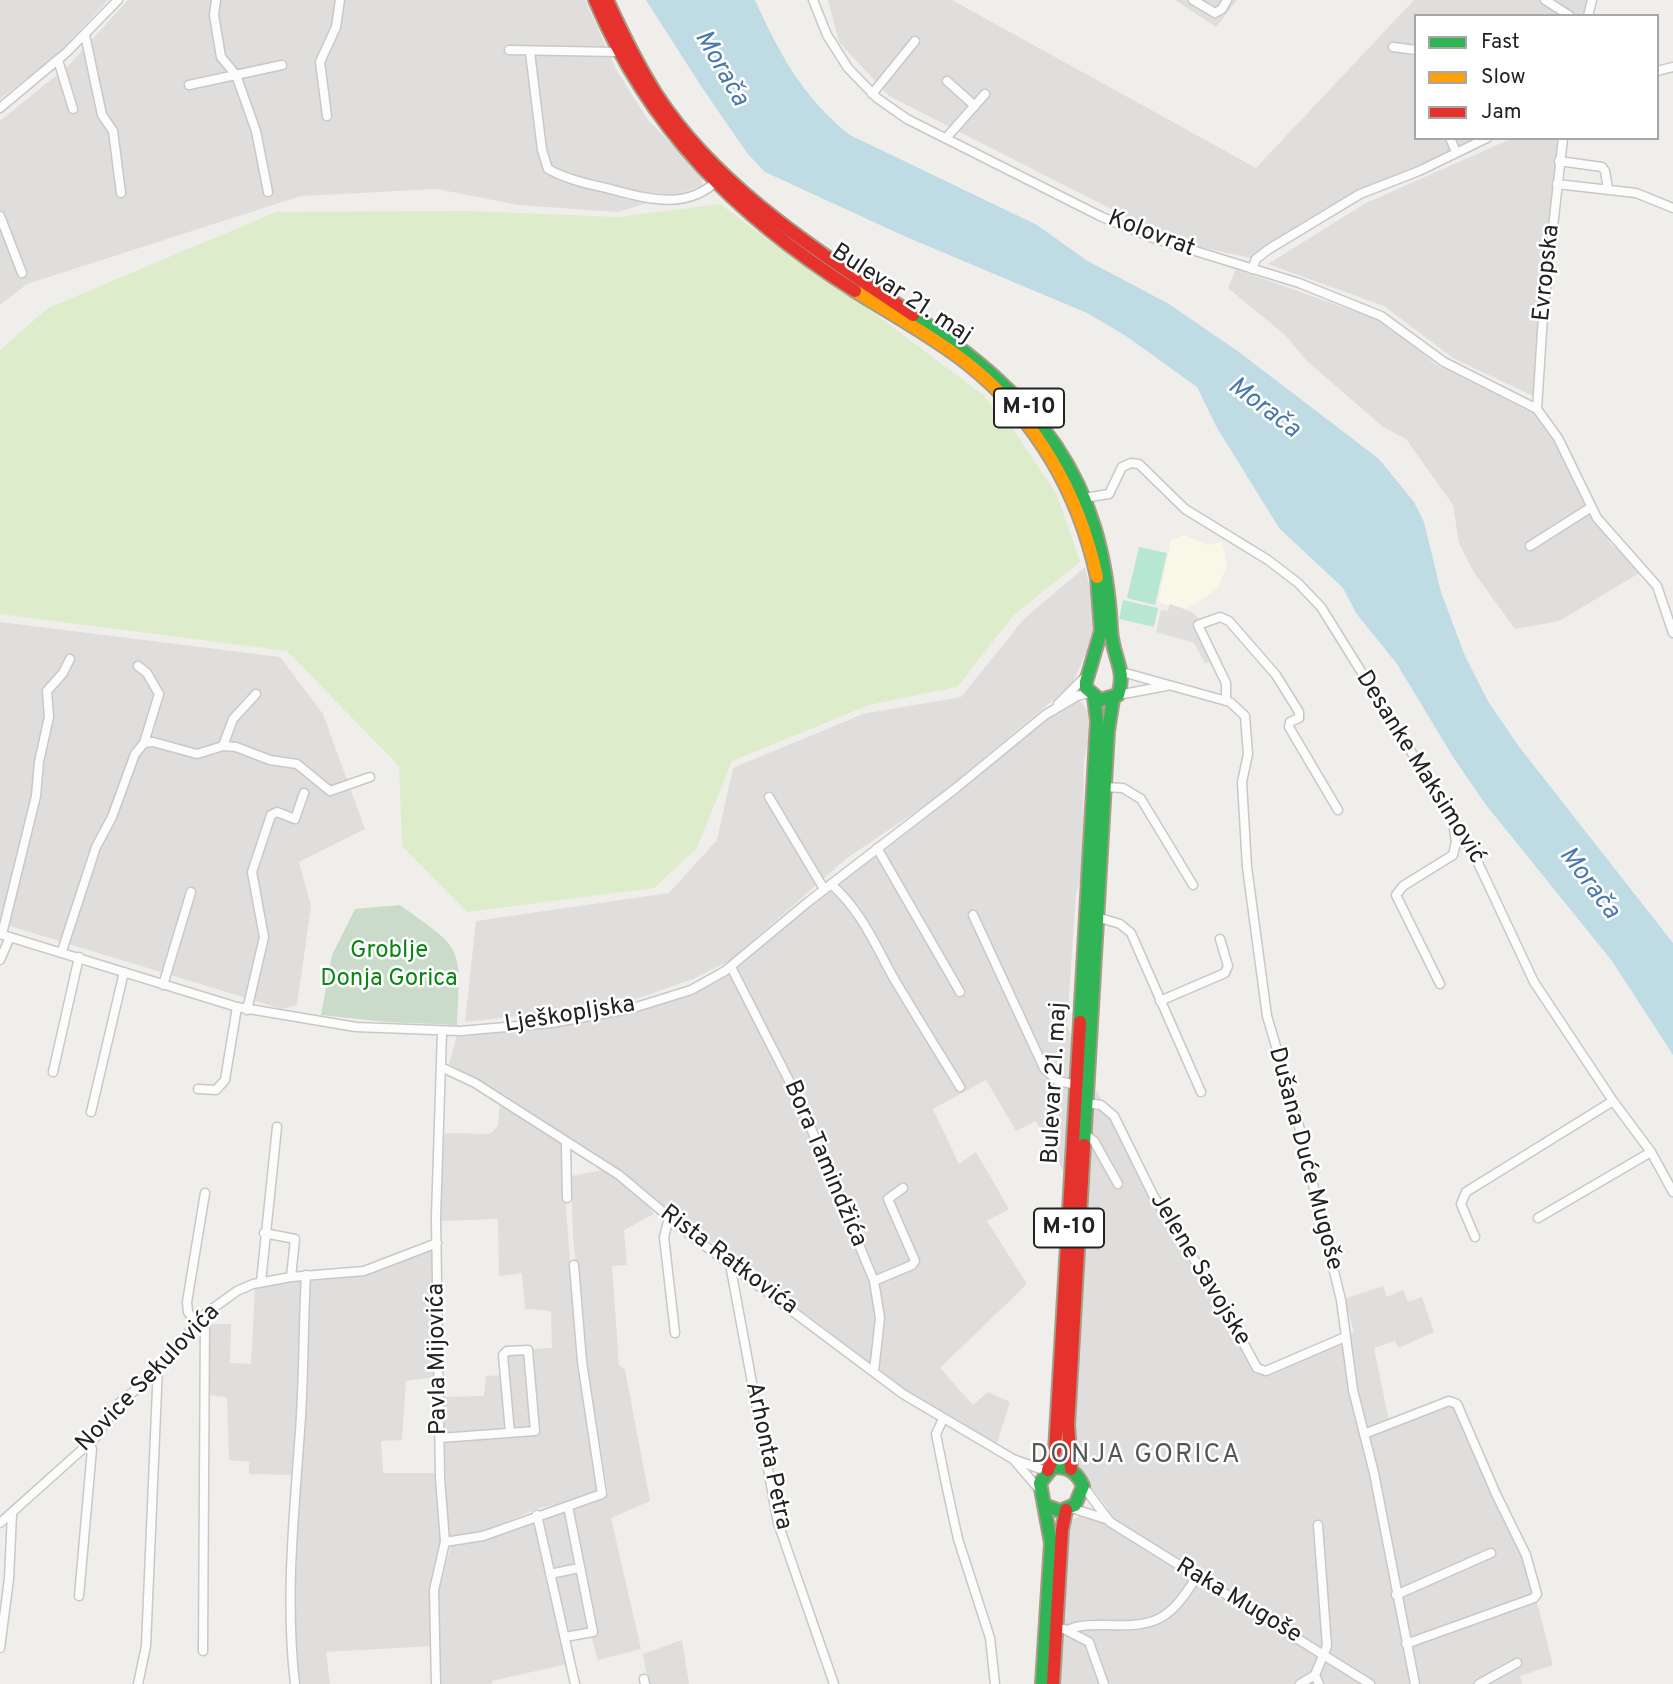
<!DOCTYPE html>
<html>
<head>
<meta charset="utf-8">
<style>
	body { margin:0 }
	#map { position:relative; width:1673px; height:1684px; overflow:hidden; background:#f0eeeb; font-family:Overpass,sans-serif }
	canvas { display:block }
	.legend { position:absolute; left:1414px; top:14px; width:245px; height:126px; box-sizing:border-box; background:#fff; border:2px solid #a7a7a7; margin:0; padding:9px 12px; list-style:none; font-size:21px; color:#222 }
	.legend li { display:flex; align-items:center; gap:14px; height:35px }
	.legend b { width:35px; border:2px solid #a7a7a7 }
</style>
</head>
<body>
<div id="map">
<canvas width="1673" height="1684"></canvas>
<ul class="legend">
<li><b style="height:9px;background:#30b455"></b>Fast</li>
<li><b style="height:9px;background:#ff9f0a"></b>Slow</li>
<li><b style="height:9px;background:#e5322d"></b>Jam</li>
</ul>
</div>
<script>
const c = document.querySelector('canvas').getContext('2d');
c.lineJoin = 'round';
function fill(path, color) { c.fillStyle = color; c.fill(path, 'evenodd'); }
function stroke(path, color, width, dash) { c.strokeStyle = color; c.lineWidth = width; c.lineCap = dash ? 'butt' : 'round'; c.setLineDash(dash || []); c.stroke(path); }
function label(font, color, halo, rows, align = 'center') {
  c.font = font + ' Overpass,sans-serif'; c.lineWidth = 5; c.setLineDash([]); c.textBaseline = 'middle'; c.strokeStyle = halo; c.fillStyle = color; for (const [text, x, y, turn = 0] of rows) {
    c.save(); c.translate(x, y); c.rotate((+turn || 0) * Math.PI / 180); c.textAlign = isNaN(turn) ? turn : align; if (halo) c.strokeText(text, 0, 0); c.fillText(text, 0, 0); c.restore();
  }
}
fill(new Path2D(`
	M 0,0 L 108,0 L 56,56 L 0,99 Z
	M 128,0 L 585,0 L 617,71 L 648,120 L 702,174 L 702,186 L 618,212 L 518,205 L 437,189 L 301,196 L 27,284 L 0,305 L 0,121 L 69,65 Z
	M 828,0 L 952,0 L 1256,168 L 1414,0 L 1588,0 L 1584,16 L 1416,16 L 1416,138 L 1482,138 L 1358,191 L 1251,258 L 1176,242 L 889,96 L 839,42 Z
	M 1175,0 L 1237,0 L 1216,27 Z
	M 1513,138 L 1559,138 L 1539,382 L 1533,396 L 1453,358 L 1384,306 L 1268,264 L 1366,203 Z
	M 1236,269 L 1384,322 L 1435,364 L 1536,415 L 1547,426 L 1589,510 L 1610,543 L 1641,572 L 1559,621 L 1515,629 L 1473,571 L 1459,543 L 1453,505 L 1406,439 L 1383,427 L 1306,360 L 1285,335 L 1228,288 Z
	M 1085,567 L 1093,601 L 1094,636 L 1072,684 L 936,798 L 847,858 L 731,960 L 693,979 L 619,1005 L 465,1022 L 476,921 L 669,893 L 717,840 L 733,768 L 863,714 L 961,697 L 1024,619 Z
	M 0,622 L 280,657 L 323,714 L 365,829 L 299,862 L 311,906 L 297,1005 L 282,1009 L 0,923 Z
	M 1078,698 L 1088,711 L 1089,740 L 1084,760 L 1082,875 L 1076,894 L 1067,1025 L 1075,1049 L 1065,1174 L 1036,1121 L 1016,1131 L 986,1080 L 933,1109 L 959,1164 L 976,1152 L 1009,1209 L 987,1221 L 1027,1284 L 940,1368 L 973,1405 L 988,1392 L 1010,1402 L 996,1446 L 916,1398 L 603,1159 L 449,1064 L 457,1035 L 626,1014 L 693,993 L 736,967 L 894,837 L 953,795 L 1060,708 Z
	M 1097,1091 L 1155,1207 L 1257,1374 L 1354,1332 L 1344,1299 L 1383,1286 L 1387,1297 L 1403,1290 L 1408,1302 L 1422,1297 L 1434,1332 L 1399,1348 L 1395,1341 L 1374,1348 L 1390,1426 L 1450,1403 L 1458,1405 L 1529,1571 L 1553,1665 L 1520,1676 L 1522,1684 L 1055,1684 L 1056,1627 L 1070,1520 L 1083,1515 L 1099,1521 L 1108,1508 L 1091,1488 L 1073,1456 L 1074,1365 L 1091,1093 Z
	M 500,1102 L 561,1141 L 573,1300 L 600,1488 L 597,1495 L 540,1508 L 469,1537 L 448,1538 L 442,1397 L 484,1396 L 486,1376 L 507,1375 L 505,1350 L 552,1348 L 551,1311 L 525,1309 L 522,1273 L 499,1276 L 498,1219 L 440,1221 L 441,1138 L 446,1133 L 490,1134 L 498,1126 Z
	M 603,1170 L 642,1197 L 654,1214 L 624,1230 L 627,1265 L 612,1266 L 619,1365 L 625,1370 L 650,1501 L 611,1518 L 641,1649 L 598,1660 L 590,1632 L 560,1636 L 567,1664 L 492,1681 L 492,1684 L 440,1684 L 439,1589 L 451,1546 L 485,1540 L 608,1493 L 587,1367 L 573,1237 L 571,1176 Z
	M 434,1246 L 436,1377 L 406,1381 L 402,1440 L 381,1441 L 383,1473 L 437,1473 L 443,1545 L 432,1586 L 432,1646 L 326,1652 L 330,1684 L 299,1684 L 294,1653 L 299,1475 L 249,1474 L 249,1462 L 229,1460 L 227,1397 L 207,1395 L 208,1324 L 231,1324 L 230,1363 L 251,1364 L 255,1288 L 306,1277 L 367,1272 Z
	M 682,1640 L 689,1684 L 648,1684 L 643,1654 Z`), '#dfdedc');
fill(new Path2D(`
	M 1185,535 L 1207,545 L 1222,542 L 1227,566 L 1217,589 L 1187,609 L 1158,602 L 1171,540 Z`), '#f8f7e8');
fill(new Path2D(`
	M 720,204 L 794,259 L 863,305 L 983,395 L 1015,432 L 1057,495 L 1080,562 L 1014,615 L 957,687 L 869,705 L 732,761 L 697,848 L 654,888 L 467,912 L 402,846 L 399,766 L 287,651 L 0,614 L 0,350 L 48,308 L 276,212 L 467,211 L 618,217 Z`), '#ddeccb');
fill(new Path2D(`
	M 400,905 C 464,951 461,945 457,1025 L 386,1022 L 321,1015 L 332,955 L 355,909 Z`), '#cadbca');
fill(new Path2D(`
	M 1139,547 L 1167,553 L 1155,605 L 1127,598 Z
	M 1123,600 L 1158,608 L 1154,627 L 1119,619 Z`), '#b7e6d2');
fill(new Path2D(`
	M 1170,604 L 1192,612 L 1201,621 L 1198,629 L 1212,662 L 1205,663 L 1194,643 L 1156,632 L 1161,610 L 1168,611 Z`), '#e0dfde');
fill(new Path2D(`
	M 646,0 L 755,0 C 779,53 803,98 850,135 L 1037,225 L 1086,260 L 1169,304 L 1239,352 L 1379,459 L 1414,502 L 1424,522 L 1441,592 L 1465,656 L 1489,703 L 1520,748 L 1673,943 L 1673,1055 L 1612,961 L 1486,805 L 1453,757 L 1397,664 L 1356,613 L 1343,588 L 1279,528 L 1216,426 L 1197,387 L 1126,336 L 1087,313 L 904,236 L 765,172 L 747,153 L 701,86 Z`), '#bfdbe3');
const street = new Path2D(`
	M 216,0 L 214,15 L 221,57 L 236,75 L 256,131 L 268,192
	M 813,0 L 827,35 L 848,68 L 877,98 L 907,119 L 1102,217 L 1153,238 L 1299,283 L 1381,316 L 1444,362 L 1537,409 L 1558,438 L 1597,518 L 1657,586 L 1673,633
	M 1193,0 L 1215,13 L 1222,9 L 1227,0
	M 1545,0 L 1570,16
	M 1588,16 L 1592,0
	M 85,35 L 102,115 L 113,131 L 121,193
	M 1393,47 L 1416,50
	M 509,50 L 618,52
	M 530,52 L 542,150 L 548,169 C 568,180 589,184 610,189 C 649,199 687,211 719,179
	M 58,60 L 73,109
	M 1657,71 L 1673,67
	M 947,81 L 975,106
	M 189,85 L 282,65
	M 872,94 L 915,41
	M 0,108 L 67,52 L 118,0
	M 327,116 L 320,62 L 336,27 L 340,0
	M 947,137 L 985,94
	M 1450,138 L 1456,152
	M 1559,161 L 1602,167 L 1605,171 L 1608,189
	M 1557,184 L 1636,193 L 1673,208
	M 0,216 L 22,273
	M 1252,269 L 1256,259 L 1269,249 L 1360,194 L 1419,171 L 1487,138
	M 1537,409 L 1543,316 L 1563,138
	M 1084,498 L 1109,494 L 1122,467 L 1131,463 L 1139,464 L 1185,509 L 1268,560 L 1298,583 L 1321,607 L 1471,848 L 1534,982 L 1613,1101 L 1651,1152 L 1673,1192
	M 1530,546 L 1590,508
	M 138,666 L 147,673 L 159,694 L 144,743
	M 1122,672 L 1230,702 L 1245,716 L 1248,754 L 1242,782 L 1247,867 L 1267,1016 L 1296,1114 L 1341,1300 L 1353,1390 L 1374,1473 L 1415,1684
	M 1118,695 L 1166,686
	M 1226,701 L 1226,683 L 1198,625 L 1220,617 L 1229,621 L 1276,675 L 1299,712 L 1299,718 L 1290,722 L 1289,727 L 1338,810
	M 1058,704 L 1086,676
	M 223,746 L 233,719 L 256,694
	M 1104,787 L 1123,788 L 1141,799 L 1193,885
	M 769,797 L 824,889
	M 877,848 L 960,992
	M 831,884 C 861,911 874,942 893,977 C 915,1014 938,1051 960,1087
	M 973,915 L 1044,1068 L 1058,1081 L 1077,1085
	M 1097,917 L 1120,924 L 1131,933 L 1201,1092
	M 0,934 L 237,1007 L 356,1027 L 460,1031 L 552,1023 L 633,1008 L 691,990 L 725,971 L 808,902 L 956,788 L 1045,715 L 1077,696 L 1089,693
	M 2,934 L 36,796 L 39,762 L 49,717 L 47,691 L 63,673 L 70,659
	M 62,951 L 96,847 L 112,817 L 135,754 L 144,743 L 153,742 L 197,754 L 223,746 L 236,747 L 270,760 L 297,764 L 330,791 L 370,777
	M 0,960 L 10,937
	M 731,967 L 801,1104 L 874,1281 L 880,1318 L 874,1371
	M 1440,984 L 1396,895 L 1403,886 L 1453,855 L 1456,842 L 1453,822
	M 163,985 L 191,892
	M 1160,1001 L 1225,973 L 1228,966 L 1220,939
	M 247,1010 L 264,937 L 252,872 L 271,815 L 277,812 L 295,819 L 304,793
	M 441,1067 L 475,1083 L 619,1175 L 688,1233 L 903,1394 L 1013,1459 L 1046,1471
	M 53,1072 L 79,957
	M 198,1089 L 216,1090 L 225,1080 L 237,1007
	M 1085,1103 L 1101,1105 L 1114,1116 L 1153,1195 L 1220,1300 L 1257,1368 L 1266,1371 L 1345,1337
	M 91,1112 L 124,972
	M 1084,1133 L 1094,1141 L 1118,1184
	M 566,1143 L 567,1198
	M 669,1218 L 664,1237 L 675,1333
	M 1538,1218 L 1651,1152
	M 264,1233 L 295,1239 L 291,1277
	M 1475,1237 L 1461,1204 L 1466,1192 L 1613,1101
	M 730,1264 L 778,1523 L 834,1684
	M 874,1281 L 912,1265 L 915,1261 L 888,1199 L 903,1188
	M 261,1282 L 277,1127
	M 196,1323 L 188,1312 L 187,1302 L 205,1193
	M 943,1419 L 936,1434 L 946,1484 L 958,1539 L 990,1638 L 995,1684
	M 1364,1434 L 1449,1401 L 1457,1404 L 1496,1494 L 1526,1555 L 1537,1594 L 1534,1598 L 1406,1644
	M 440,1438 L 535,1431 L 528,1350 L 507,1351 L 503,1355 L 510,1433
	M 1013,1459 L 1038,1488
	M 1083,1486 L 1110,1522 L 1370,1684
	M 1071,1508 L 1106,1519
	M 537,1515 L 575,1684
	M 0,1523 L 95,1438 L 118,1404 L 144,1383 L 205,1314 L 237,1291 L 253,1284 L 291,1277 L 364,1271 L 437,1243
	M 445,1542 L 483,1536 L 602,1494 L 582,1362 L 574,1265
	M 550,1574 L 579,1568
	M 1396,1595 L 1491,1553
	M 79,1596 L 92,1449 L 89,1443
	M 1064,1629 L 1089,1642 L 1104,1684
	M 1068,1630 C 1080,1624 1093,1625 1106,1625 C 1157,1627 1169,1620 1196,1578
	M 565,1637 L 593,1632 L 568,1506
	M 0,1648 L 9,1579 L 12,1514
	M 203,1651 L 205,1314
	M 1315,1675 L 1319,1684
	M 644,1679 L 645,1684
	M 138,1684 L 146,1646 L 158,1366
	M 295,1684 C 285,1600 294,1515 300,1431 C 304,1380 303,1327 306,1275
	M 436,1684 L 434,1590 L 445,1542 L 440,1478 L 436,1217 L 442,1032
	M 1300,1684 L 1315,1675 L 1327,1646 L 1318,1525
	M 1479,1684 L 1517,1663`);
const fast = new Path2D(`
	M 913,315 C 1037,398 1103,475 1111,629 C 1112,657 1127,669 1118,695 L 1100,700 L 1086,688 L 1086,682 L 1101,631 L 1097,577
	M 1080,1022 L 1097,721 L 1094,697
	M 1084,1145 L 1108,731 L 1113,699
	M 1042,1684 L 1051,1543 L 1040,1483 L 1052,1468 C 1067,1465 1077,1472 1083,1486 L 1075,1505 L 1060,1511 L 1044,1505`);
const slow = new Path2D(`
	M 855,291 C 893,315 934,337 968,364 C 1036,418 1079,493 1097,577`);
const jam = new Path2D(`
	M 595,0 C 650,130 737,216 855,291
	M 607,0 C 622,33 637,64 656,94 C 718,190 821,253 913,315
	M 1071,1469 L 1068,1425 L 1084,1145
	M 1048,1470 L 1055,1451 L 1080,1022
	M 1053,1684 L 1062,1530 L 1066,1510`);
stroke(street, '#c9c8c7', 11);
stroke(fast, '#a79c86', 16);
stroke(slow, '#a79c86', 16);
stroke(jam, '#a79c86', 16);
stroke(street, '#fdfcfc', 8);
stroke(fast, '#30b455', 12);
stroke(slow, '#ff9f0a', 12);
stroke(jam, '#e5322d', 12);
for (const [x, y, w] of [
	[1029,408,70],
	[1069,1228,70]
]) { const box = new Path2D(); box.roundRect(x - w / 2, y - 19.5, w, 39, 5); c.fillStyle = '#fff'; c.fill(box); stroke(box, '#222', 2); }
label('bold 23px', '#222', null, [
	["M-10",1029,408],
	["M-10",1069,1228]
]);
label('24px', '#222', '#fff', [
	["Kolovrat",1151,235,21],
	["Evropska",1548,273,-84],
	["Bulevar 21. maj",901,295,33],
	["Desanke Maksimović",1419,768,58],
	["Lješkopljska",570,1016,-9],
	["Bulevar 21. maj",1056,1083,-87],
	["Dušana Duće Mugoše",1304,1159,75],
	["Bora Tamindžića",824,1164,67],
	["Rista Ratkovića",728,1261,37],
	["Jelene Savojske",1199,1270,59],
	["Pavla Mijovića",439,1359,-91],
	["Novice Sekulovića",149,1379,-46],
	["Arhonta Petra",767,1456,78],
	["Raka Mugoše",1238,1602,31]
]);
label('24px', '#0c8416', '#fff', [
	["Groblje",389,952],
	["Donja Gorica",389,980]
]);
label('italic 26px', '#4a7aab', '#fff', [
	["Morača",720,69,60],
	["Morača",1263,409,37],
	["Morača",1588,884,53]
]);
c.letterSpacing = '2px';
label('26px', '#555', '#fff', [
	["DONJA GORICA",1136,1457]
]);
c.letterSpacing = '0px';
</script>
</body>
</html>
